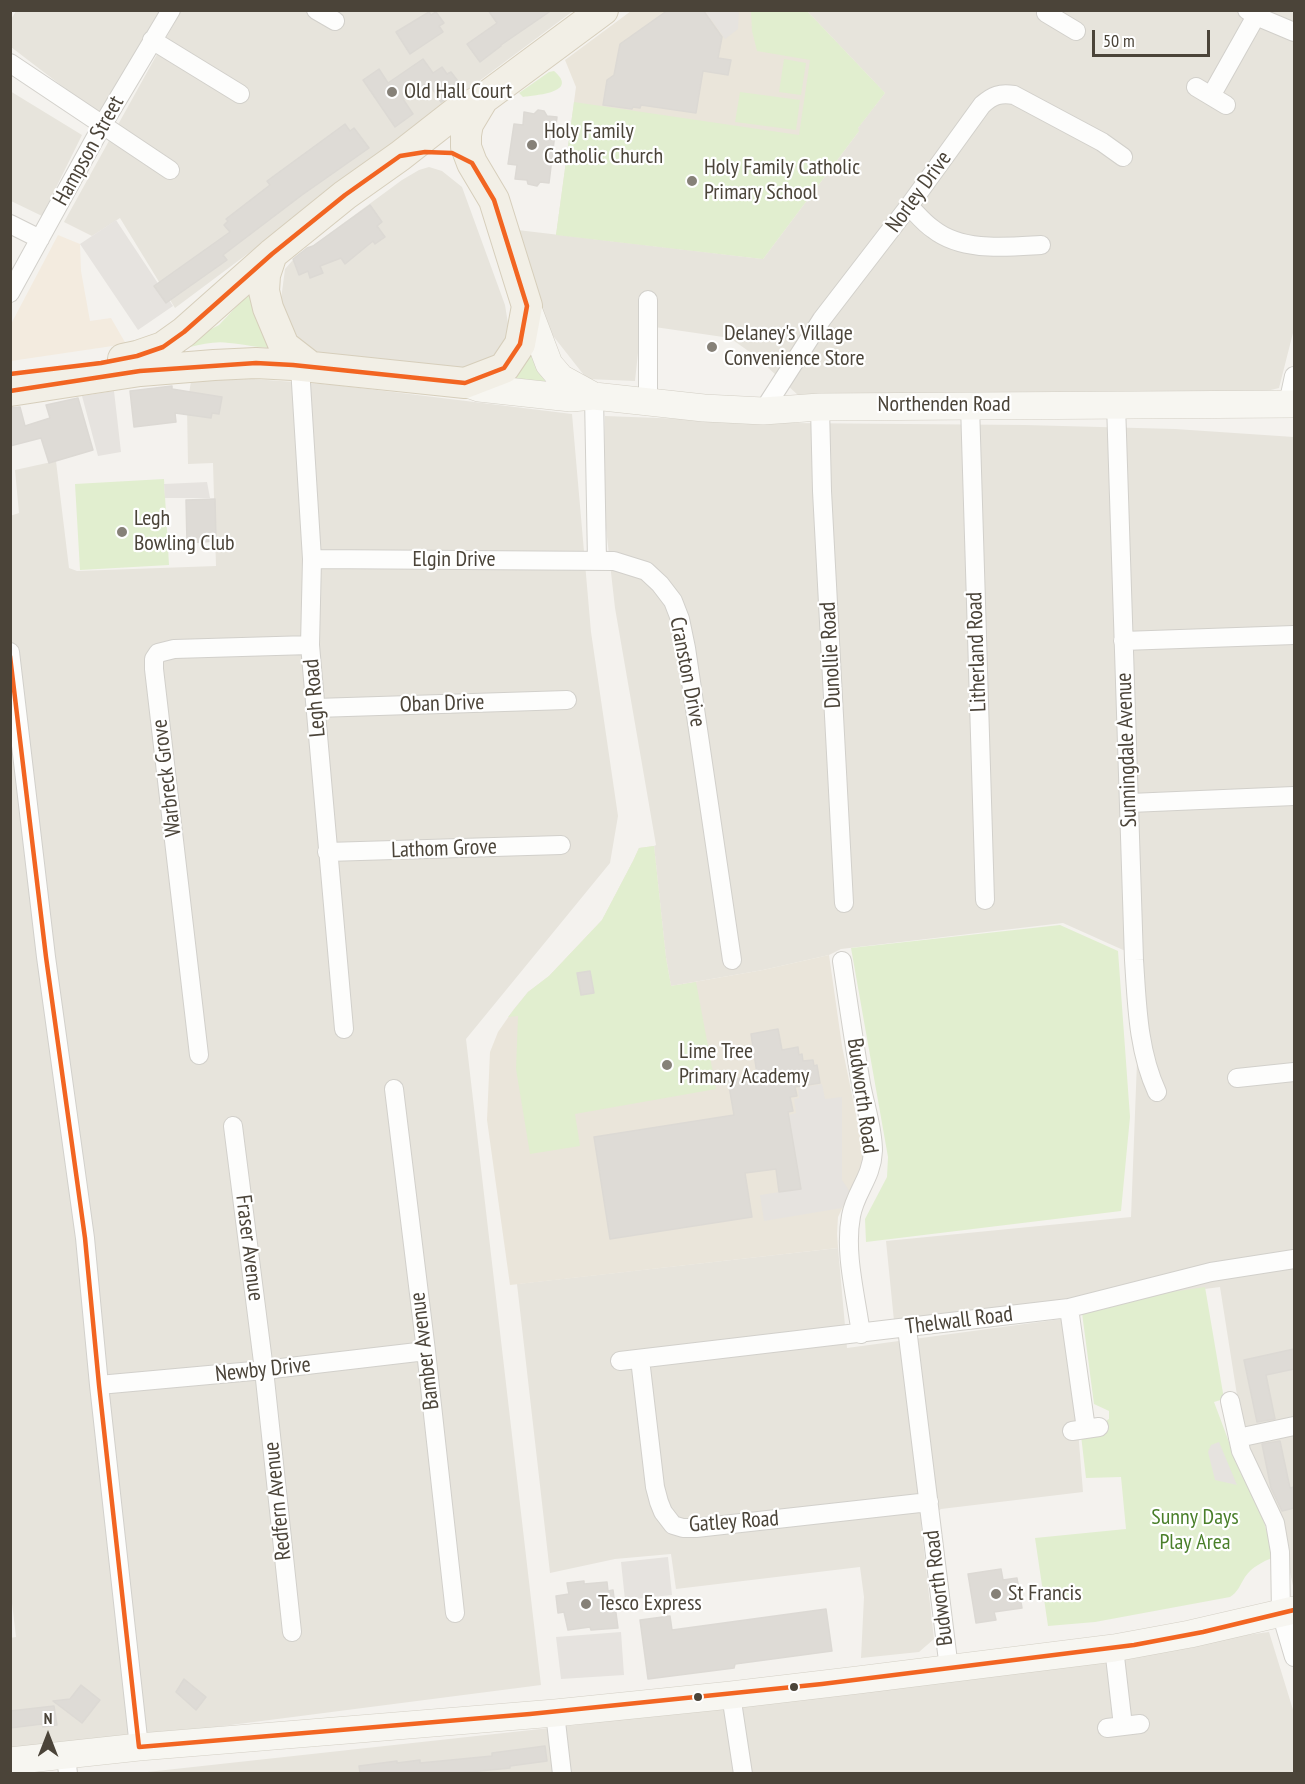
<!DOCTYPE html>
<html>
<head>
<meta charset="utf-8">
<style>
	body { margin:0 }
	#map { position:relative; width:1305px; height:1784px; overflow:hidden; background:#f4f2ee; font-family:"PT Sans Narrow",sans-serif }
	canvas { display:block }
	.frame { position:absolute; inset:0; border:12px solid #4b4439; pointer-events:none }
	.north { position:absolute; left:18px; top:1706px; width:60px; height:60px; -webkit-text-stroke:4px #fff; paint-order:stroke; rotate:0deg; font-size:16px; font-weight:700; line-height:24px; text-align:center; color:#4b4439 }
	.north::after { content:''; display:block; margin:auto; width:21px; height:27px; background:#4b4439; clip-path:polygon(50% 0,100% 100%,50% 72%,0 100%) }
	.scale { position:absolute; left:1092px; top:30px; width:118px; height:27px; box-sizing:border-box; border:3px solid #4b4439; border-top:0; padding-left:8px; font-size:18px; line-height:21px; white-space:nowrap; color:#4b4439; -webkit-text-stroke:4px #fff; paint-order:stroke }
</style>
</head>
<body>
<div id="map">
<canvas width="1305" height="1784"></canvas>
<div class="frame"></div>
<div class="north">N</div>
<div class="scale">50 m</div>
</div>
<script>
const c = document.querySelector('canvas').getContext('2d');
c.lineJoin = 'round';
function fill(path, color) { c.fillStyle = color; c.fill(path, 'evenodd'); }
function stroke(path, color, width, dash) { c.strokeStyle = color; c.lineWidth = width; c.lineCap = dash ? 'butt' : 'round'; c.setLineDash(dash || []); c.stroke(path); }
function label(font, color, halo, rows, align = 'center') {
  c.font = font + ' "PT Sans Narrow",sans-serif'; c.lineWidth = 4.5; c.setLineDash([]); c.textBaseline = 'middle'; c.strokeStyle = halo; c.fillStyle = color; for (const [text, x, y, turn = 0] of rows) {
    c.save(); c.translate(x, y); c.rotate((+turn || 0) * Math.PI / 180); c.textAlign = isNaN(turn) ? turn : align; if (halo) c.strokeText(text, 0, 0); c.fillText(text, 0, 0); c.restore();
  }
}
fill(new Path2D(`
	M 16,11 L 162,11 L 101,116 L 11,47 L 10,21 Z
	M 181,11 L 573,11 L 175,308 L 120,218 L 92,236 L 64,222 Z
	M 807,11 L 1294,11 L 1294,329 L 1279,388 L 1246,396 L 798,395 L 754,355 L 730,338 L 641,325 L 635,381 L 587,379 L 550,332 L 509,229 L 763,259 L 859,131 L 857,129 L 885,93 Z
	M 10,91 L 82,135 L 42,216 L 11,201 Z
	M 429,167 L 442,171 L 462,187 L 505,305 L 509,330 L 499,354 L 468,369 L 329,357 L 306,350 L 293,334 L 280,307 L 285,269 L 292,261 L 402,180 L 419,170 Z
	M 253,379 L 336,385 L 572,414 L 591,632 L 618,816 L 610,863 L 466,1039 L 541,1685 L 161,1734 L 11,1751 L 10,1638 L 16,1637 L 10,1586 L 10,516 L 19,513 L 15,470 L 56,461 L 69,568 L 77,571 L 216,566 L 213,463 L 188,464 L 187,407 L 191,381 Z
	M 605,416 L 790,423 L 1025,425 L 1175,429 L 1294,437 L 1294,1590 L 1278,1520 L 1242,1427 L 1220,1287 L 922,1326 L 895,1331 L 886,1241 L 1131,1217 L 1141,958 L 1063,923 L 841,949 L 829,955 L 763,970 L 671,986 L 666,958 L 654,846 L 656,845 L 615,608 L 605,519 Z
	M 838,1248 L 847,1348 L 1069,1318 L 1083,1492 L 941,1509 L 921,1524 L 934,1639 L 919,1652 L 861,1658 L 864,1597 L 860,1567 L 676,1589 L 671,1554 L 615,1559 L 550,1573 L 517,1284 Z
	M 1269,1632 L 1294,1713 L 1294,1773 L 129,1774 L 577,1725 Z`), '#e7e4dc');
fill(new Path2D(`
	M 58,235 L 80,244 L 81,271 L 90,321 L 111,318 L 126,344 L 11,361 L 11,324 Z`), '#f3ebdf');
fill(new Path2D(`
	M 631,11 L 807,11 L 885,93 L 858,128 L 859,131 L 763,259 L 556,235 L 576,87 L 565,60 Z
	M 654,846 L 666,958 L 671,986 L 763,970 L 829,955 L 842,1046 L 863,1149 L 862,1167 L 838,1217 L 837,1234 L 838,1248 L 510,1285 L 487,1120 L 490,1052 L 498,1032 L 514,1009 L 528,992 L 549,976 L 602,920 L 633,861 L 639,848 Z`), '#eae5da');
fill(new Path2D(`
	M 751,11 L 807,11 L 885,93 L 858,128 L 859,131 L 763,259 L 556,235 L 574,102 L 799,135 L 810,60 L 757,51 L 752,31 Z
	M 784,59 L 806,63 L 801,95 L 779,92 Z
	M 554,71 C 580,93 535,95 523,97 L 519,93 L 549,72 Z
	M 740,92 L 800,100 L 796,130 L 735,122 Z
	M 252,290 L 273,348 C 258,348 244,344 229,343 C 216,341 203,344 190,347 L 190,340 L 219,325 Z
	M 529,347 L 547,382 L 502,382 Z
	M 164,479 L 169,565 L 80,570 L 75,484 Z
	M 654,846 L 666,958 L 671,986 L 696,982 L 716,1089 L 575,1114 L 580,1146 L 530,1154 L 516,1069 L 518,1016 L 508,1017 L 528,992 L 549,976 L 602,920 L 633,861 L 639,848 Z
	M 1060,925 L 1118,951 L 1130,1117 L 1121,1211 L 866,1242 L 865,1219 L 887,1177 L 888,1157 L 851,948 Z
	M 1205,1287 L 1224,1399 L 1214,1402 L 1241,1474 L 1260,1508 L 1274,1557 C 1262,1562 1252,1567 1245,1577 C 1240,1585 1238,1592 1230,1597 L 1095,1622 L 1048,1626 L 1035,1538 L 1126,1529 L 1121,1477 L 1086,1478 L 1080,1427 L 1101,1424 L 1109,1419 L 1109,1411 L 1094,1404 L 1082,1313 L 1090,1304 Z`), '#e1eecf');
fill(new Path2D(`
	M 705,11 L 739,11 L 738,29 L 725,39 Z
	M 116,220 L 173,306 L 138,330 L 80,244 Z
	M 114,391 L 121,452 L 98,456 L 82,396 Z
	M 207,482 L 210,498 L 165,498 L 164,484 Z
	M 822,1084 L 825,1099 L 842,1097 L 842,1180 L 850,1192 L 842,1208 L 764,1221 L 760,1195 L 800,1189 L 789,1115 L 796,1113 L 794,1099 L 799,1098 L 798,1088 Z
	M 1219,1442 L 1237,1485 L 1215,1480 L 1208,1452 L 1211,1445 Z
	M 668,1557 L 672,1595 L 625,1600 L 621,1562 Z
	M 621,1632 L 624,1675 L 561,1679 L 556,1637 Z`), '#e6e3df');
const building = new Path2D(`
	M 488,10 L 552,10 L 501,45 L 501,46 L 480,62 L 467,44 L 497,23 Z
	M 668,10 L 703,10 L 722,37 L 718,58 L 731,60 L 728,75 L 703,71 L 696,113 L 641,105 L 640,108 L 633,107 L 632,109 L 603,105 L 607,80 L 614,75 L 620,44 Z
	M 429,12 L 431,15 L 436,12 L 444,23 L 439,26 L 443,32 L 410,54 L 396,32 Z
	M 423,59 L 433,73 L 442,67 L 447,74 L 451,72 L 463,88 L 441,102 L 428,82 L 403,99 L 413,114 L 395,127 L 363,80 L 379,69 L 388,83 Z
	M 538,110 L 544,111 L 547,116 L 557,117 L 549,183 L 540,182 L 537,186 L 528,184 L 527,180 L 515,179 L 517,165 L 508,164 L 514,124 L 523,125 L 524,112 L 534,114 Z
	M 345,124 L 350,131 L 354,128 L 369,148 L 302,195 L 223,255 L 227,260 L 166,303 L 154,286 L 230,232 L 224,225 L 228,221 L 226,219 L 270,185 L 267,181 Z
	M 370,205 L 382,222 L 377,226 L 385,237 L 375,244 L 373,241 L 345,264 L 341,258 L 320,266 L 323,273 L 310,278 L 308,271 L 299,275 L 293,259 L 307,248 L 313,246 Z
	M 172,386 L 172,389 L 222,397 L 219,414 L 212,413 L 211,418 L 175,413 L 176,422 L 134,427 L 130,391 Z
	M 78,398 L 93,450 L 49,463 L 41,438 L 10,446 L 10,408 L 20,407 L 25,426 L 50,418 L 46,405 Z
	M 215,499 L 216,541 L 187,543 L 186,500 Z
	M 590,971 L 594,993 L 581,995 L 577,973 Z
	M 778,1029 L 782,1050 L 798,1047 L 799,1055 L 802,1054 L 803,1061 L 813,1060 L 814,1066 L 817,1065 L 820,1083 L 795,1087 L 797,1096 L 790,1097 L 793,1111 L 788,1112 L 801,1189 L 779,1192 L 776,1169 L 745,1173 L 752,1217 L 610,1239 L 594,1137 L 734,1115 L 728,1080 L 755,1076 L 755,1075 L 757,1074 L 751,1034 Z
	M 1294,1349 L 1294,1369 L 1266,1375 L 1275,1419 L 1257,1422 L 1244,1360 Z
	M 1280,1441 L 1290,1488 L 1294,1487 L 1294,1508 L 1282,1511 L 1271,1488 L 1262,1444 Z
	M 1001,1569 L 1003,1580 L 1017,1578 L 1022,1608 L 994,1612 L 996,1620 L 976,1623 L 968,1574 Z
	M 584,1581 L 584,1584 L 607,1582 L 608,1591 L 613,1590 L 618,1628 L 591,1630 L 590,1627 L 568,1630 L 564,1612 L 558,1613 L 556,1596 L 569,1594 L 567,1583 Z
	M 826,1609 L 832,1651 L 735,1664 L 734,1668 L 648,1679 L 640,1620 L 670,1616 L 672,1630 Z
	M 184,1679 L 206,1697 L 196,1710 L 176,1692 Z
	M 81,1685 L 100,1700 L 82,1723 L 53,1701 L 70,1699 Z
	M 54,1706 L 57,1725 L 43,1727 L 42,1724 L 10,1728 L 10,1711 Z
	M 545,1746 L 547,1761 L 510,1766 L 510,1768 L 460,1773 L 360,1773 L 359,1766 L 397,1761 L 397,1763 L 420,1760 L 420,1763 L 492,1756 L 492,1753 Z`);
fill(building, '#dedbd6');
stroke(building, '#dcd9d4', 1.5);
const street = new Path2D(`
	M 316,10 L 335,21
	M 1247,10 L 1256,16 L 1294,32
	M 1046,13 L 1076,31
	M 152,40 L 240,94
	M 10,63 L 170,170
	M 1196,87 L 1226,105
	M 1211,96 L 1256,16
	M 909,206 C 917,214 924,223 933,229 C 962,252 1006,247 1041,245
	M 10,224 L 40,239
	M 10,293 L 103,124 L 171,10
	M 648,300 L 648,401
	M 300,367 L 312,559 L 310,645 L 344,1029
	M 594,396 L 597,561
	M 1116,404 L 1134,960 C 1137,1005 1138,1051 1157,1092
	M 1288,404 L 1294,376
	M 970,405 L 985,900
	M 820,407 L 822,491 L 844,903
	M 763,411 L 822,319 L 909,206 L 982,105 C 993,95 1000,93 1014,95 L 1102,142 L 1123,157
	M 312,559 L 614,561 L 646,571 L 660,584 L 673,601 L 680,619 L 686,648 L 732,960
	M 1123,641 L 1294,635
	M 10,652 L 46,957 L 85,1238 L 99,1385 L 139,1747
	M 316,708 L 567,700
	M 1130,803 L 1294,796
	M 327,852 L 561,845
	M 842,961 C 848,1002 854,1043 861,1084 C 865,1106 873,1128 873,1151 C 872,1178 855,1192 851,1216 C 844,1253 856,1296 861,1334
	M 199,1055 L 154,669 L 154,659 L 158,653 L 174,649 L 310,645
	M 1237,1078 L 1294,1072
	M 394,1089 L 426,1351 L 455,1613
	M 233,1126 L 264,1370 L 292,1632
	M 1069,1308 L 1086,1429
	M 907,1328 L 949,1669
	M 640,1359 L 655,1487 L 659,1502 L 663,1512 L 673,1525 L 683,1528 L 696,1528 L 929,1502
	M 620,1361 L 1069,1308 L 1211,1272 L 1294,1259
	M 99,1385 L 264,1370 L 426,1351
	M 1230,1401 L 1241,1451 L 1275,1523 L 1280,1552 L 1281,1613 L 1294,1657
	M 1072,1431 L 1099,1427
	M 1238,1438 L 1294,1426
	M 1114,1648 L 1123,1726
	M 731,1695 L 743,1774
	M 555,1713 L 562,1774
	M 1107,1728 L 1140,1724
	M 66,1755 L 68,1774`);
const secondary = new Path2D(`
	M 527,306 L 549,364 L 561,378 L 592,395
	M 465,383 L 479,388 L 571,398 L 594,396 L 704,408 L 763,411 L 820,407 L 1294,404
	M 10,1761 L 139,1747 L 555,1713 L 731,1695 L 858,1680 L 1114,1648 L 1190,1634 L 1294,1610`);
const primary = new Path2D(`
	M 272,254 L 265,275 L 264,291 L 268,308 L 284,346 L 311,367
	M 123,359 L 137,356 L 163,347 L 184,332 L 272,254 L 345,195 L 400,156 L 455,113 L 483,99 L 603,10
	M 10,391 L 140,371 L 214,365 L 256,363 L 293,365 L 465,383 L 504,368 L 520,344 L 527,306 L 494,200 L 472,163 L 466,147 L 466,135 L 468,124 L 483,99`);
stroke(street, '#d2d0cb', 20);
stroke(secondary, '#d3cfc5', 28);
stroke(primary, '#d6cebb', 32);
stroke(street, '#fdfdfc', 18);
stroke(secondary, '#f7f6f1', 27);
stroke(primary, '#f2efe6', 30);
stroke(new Path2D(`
	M 10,374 L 101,363 L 137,356 L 163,347 L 184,332 L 272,254 L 345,195 L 400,156 L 425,152 L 452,153 L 472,163 L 494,200 L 527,306 L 520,344 L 504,368 L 465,383 L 293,365 L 256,363 L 140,371 L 10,391
	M 10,656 L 46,957 L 85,1238 L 99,1385 L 139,1747
	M 139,1747 L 530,1714 L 822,1684 L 1134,1645 L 1203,1632 L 1294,1610`), '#f26522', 4.5);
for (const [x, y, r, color] of [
	[392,92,6,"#868178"],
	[532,145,6,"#868178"],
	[692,181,6,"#868178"],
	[712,347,6,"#868178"],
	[122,532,6,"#868178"],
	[667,1065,6,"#868178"],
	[996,1594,6,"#868178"],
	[586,1604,6,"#868178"],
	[794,1687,5,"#4b4439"],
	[698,1697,5,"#4b4439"]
]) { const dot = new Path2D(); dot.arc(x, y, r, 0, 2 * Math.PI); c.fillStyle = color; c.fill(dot); stroke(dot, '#fff', 2); }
label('22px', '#4b4439', '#fff', [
	["Old Hall Court",404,92],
	["Holy Family",544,132],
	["Catholic Church",544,157],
	["Holy Family Catholic",704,168],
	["Primary School",704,193],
	["Delaney's Village",724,334],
	["Convenience Store",724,359],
	["Legh",134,519],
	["Bowling Club",134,544],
	["Lime Tree",679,1052],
	["Primary Academy",679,1077],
	["St Francis",1008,1594],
	["Tesco Express",598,1604]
], 'left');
label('22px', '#4b4439', '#fff', [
	["Hampson Street",89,151,-61],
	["Norley Drive",919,192,-54],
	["Northenden Road",944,405],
	["Elgin Drive",454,560],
	["Litherland Road",977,652,-92],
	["Dunollie Road",831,655,-93],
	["Cranston Drive",687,672,79],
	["Legh Road",315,698,-95],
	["Oban Drive",442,704,-2],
	["Sunningdale Avenue",1127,750,-92],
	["Warbreck Grove",167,778,-97],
	["Lathom Grove",444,849,-2],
	["Budworth Road",862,1096,82],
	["Fraser Avenue",249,1248,83],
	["Thelwall Road",959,1321,-7],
	["Bamber Avenue",425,1351,-97],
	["Newby Drive",263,1370,-6],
	["Redfern Avenue",278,1501,-96],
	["Gatley Road",734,1522,-4],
	["Budworth Road",939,1588,-97]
]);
label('22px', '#4a7f2a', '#fff', [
	["Sunny Days",1195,1518],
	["Play Area",1195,1543]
]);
</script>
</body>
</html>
